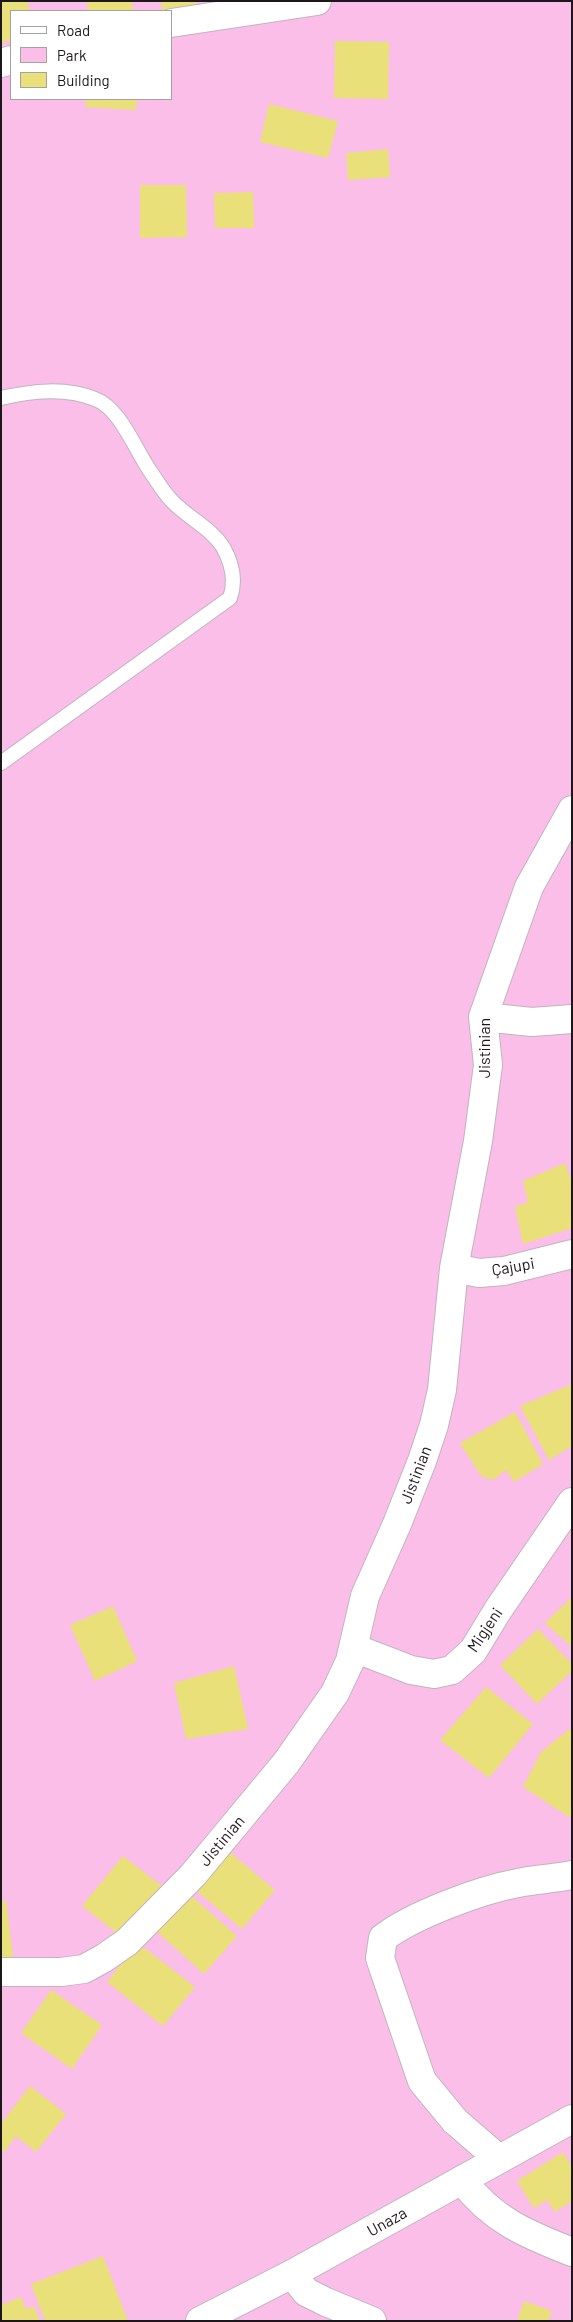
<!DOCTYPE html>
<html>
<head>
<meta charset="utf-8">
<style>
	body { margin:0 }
	#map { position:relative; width:573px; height:2322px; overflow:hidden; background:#fff6fc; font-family:Barlow,sans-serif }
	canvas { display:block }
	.frame { position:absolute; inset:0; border:2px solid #1c171b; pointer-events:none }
	.legend { position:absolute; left:10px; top:10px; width:162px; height:90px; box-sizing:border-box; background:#fff; border:1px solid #a4a2a4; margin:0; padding:6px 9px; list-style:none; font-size:15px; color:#1c171b }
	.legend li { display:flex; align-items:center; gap:10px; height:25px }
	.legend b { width:25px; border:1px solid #a4a2a4 }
</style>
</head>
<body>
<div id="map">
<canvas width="573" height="2322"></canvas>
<div class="frame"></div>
<ul class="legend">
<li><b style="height:6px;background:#fff"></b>Road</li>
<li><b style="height:14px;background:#fabee8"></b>Park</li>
<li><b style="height:14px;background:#e9e07a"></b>Building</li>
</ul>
</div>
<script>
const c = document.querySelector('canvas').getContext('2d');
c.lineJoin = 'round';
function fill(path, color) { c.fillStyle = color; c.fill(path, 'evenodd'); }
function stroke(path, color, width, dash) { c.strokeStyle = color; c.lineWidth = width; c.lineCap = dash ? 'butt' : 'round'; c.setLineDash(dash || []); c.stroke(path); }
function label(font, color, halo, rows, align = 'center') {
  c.font = font + ' Barlow,sans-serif'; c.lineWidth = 4.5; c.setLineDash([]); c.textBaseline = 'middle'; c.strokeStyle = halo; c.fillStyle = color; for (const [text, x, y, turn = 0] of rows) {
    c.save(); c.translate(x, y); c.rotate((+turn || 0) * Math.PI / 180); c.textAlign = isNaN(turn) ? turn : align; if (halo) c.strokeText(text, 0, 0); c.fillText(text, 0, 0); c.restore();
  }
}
fill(new Path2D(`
	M 1,1 L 572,1 L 572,2321 L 1,2321 ZM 11,11 L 171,11 L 171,99 L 11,99 Z`), '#fabee8');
fill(new Path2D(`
	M 27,1 L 30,11 L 11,11 L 11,40 L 1,43 L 1,2 Z
	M 87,1 L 132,1 L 133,11 L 88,11 Z
	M 161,1 L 196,1 L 196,6 L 162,10 Z
	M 335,41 L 389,42 L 388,99 L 334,98 Z
	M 86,99 L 137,99 L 136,110 L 85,107 Z
	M 269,104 L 338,121 L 328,158 L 260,142 Z
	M 388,149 L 390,177 L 348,180 L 346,153 Z
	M 140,185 L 186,185 L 187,237 L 140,238 Z
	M 253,192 L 254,228 L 215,228 L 214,193 Z
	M 565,1163 L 572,1184 L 572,1228 L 523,1244 L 515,1207 L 528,1202 L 523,1181 Z
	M 572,1384 L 572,1446 L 549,1460 L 520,1406 Z
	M 515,1412 L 543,1464 L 514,1482 L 506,1470 L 493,1480 L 481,1476 L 460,1443 Z
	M 572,1597 L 572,1647 L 545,1623 Z
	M 113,1606 L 137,1661 L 95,1681 L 70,1625 Z
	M 538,1629 L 572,1664 L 572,1671 L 537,1704 L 500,1665 Z
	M 234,1666 L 248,1729 L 186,1739 L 174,1683 Z
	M 486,1687 L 533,1724 L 489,1778 L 440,1740 Z
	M 572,1727 L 572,1815 L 569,1817 L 523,1787 L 541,1752 Z
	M 226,1849 L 275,1890 L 242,1929 L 193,1888 Z
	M 123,1856 L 163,1887 L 122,1937 L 82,1906 Z
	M 187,1892 L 237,1936 L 204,1974 L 154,1929 Z
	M 1,1901 L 6,1901 L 13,1957 L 1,1958 Z
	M 138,1943 L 195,1987 L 163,2026 L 107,1982 Z
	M 51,1990 L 102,2025 L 72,2069 L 21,2033 Z
	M 30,2086 L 66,2114 L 36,2152 L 16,2136 L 4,2152 L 1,2150 L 1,2124 Z
	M 563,2152 L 572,2167 L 572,2201 L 555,2212 L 547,2200 L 534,2208 L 517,2181 Z
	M 103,2256 L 128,2321 L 45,2321 L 31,2284 Z
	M 21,2297 L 26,2309 L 34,2306 L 40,2321 L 1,2321 L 1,2305 Z
	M 524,2301 L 552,2311 L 548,2321 L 517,2321 Z`), '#e9e07a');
const lane = new Path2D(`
	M 1,398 C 32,391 65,387 95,399 C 120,408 135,449 150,471 C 157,481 164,493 172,501 C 188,518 210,527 223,547 C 232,563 236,581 230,598 L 1,763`);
const street = new Path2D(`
	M 171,23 L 317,1
	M 1,63 L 11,60
	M 483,1017 L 532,1022 L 572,1019
	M 454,1268 L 479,1273 L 504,1271 L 572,1254
	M 354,1648 L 411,1670 L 434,1674 L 452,1670 L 473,1651 L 498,1610 L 572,1502
	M 1,1972 L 61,1972 L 84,1969 L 104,1958 L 127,1942 L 193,1875 L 286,1763 L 335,1693 L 350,1661 L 365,1596 L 397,1524 L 422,1461 L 434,1425 L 442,1390 L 454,1268 L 478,1141 L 488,1065 L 483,1017 L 529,887 L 572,810
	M 499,2159 L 455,2121 L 422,2081 L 380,1958 L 383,1938 C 413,1915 480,1890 518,1883 C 536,1879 554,1879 572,1875
	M 462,2180 C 492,2220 526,2234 572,2252
	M 292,2274 L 306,2292 L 326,2302 L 372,2321`);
const secondary = new Path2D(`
	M 200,2321 L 292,2274 L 572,2119`);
stroke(lane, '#c1b4bd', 16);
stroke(street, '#c1b4bd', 30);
stroke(secondary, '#c1b4bd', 30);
stroke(lane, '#fff', 14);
stroke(street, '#fff', 28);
stroke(secondary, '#fff', 28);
label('16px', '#1c171b', '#fff', [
	["Jistinian",485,1048,-90],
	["Çajupi",513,1267,-10],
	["Jistinian",416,1475,-69],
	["Migjeni",485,1630,-56],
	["Jistinian",222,1841,-50],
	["Unaza",387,2222,-29]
]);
</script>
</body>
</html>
